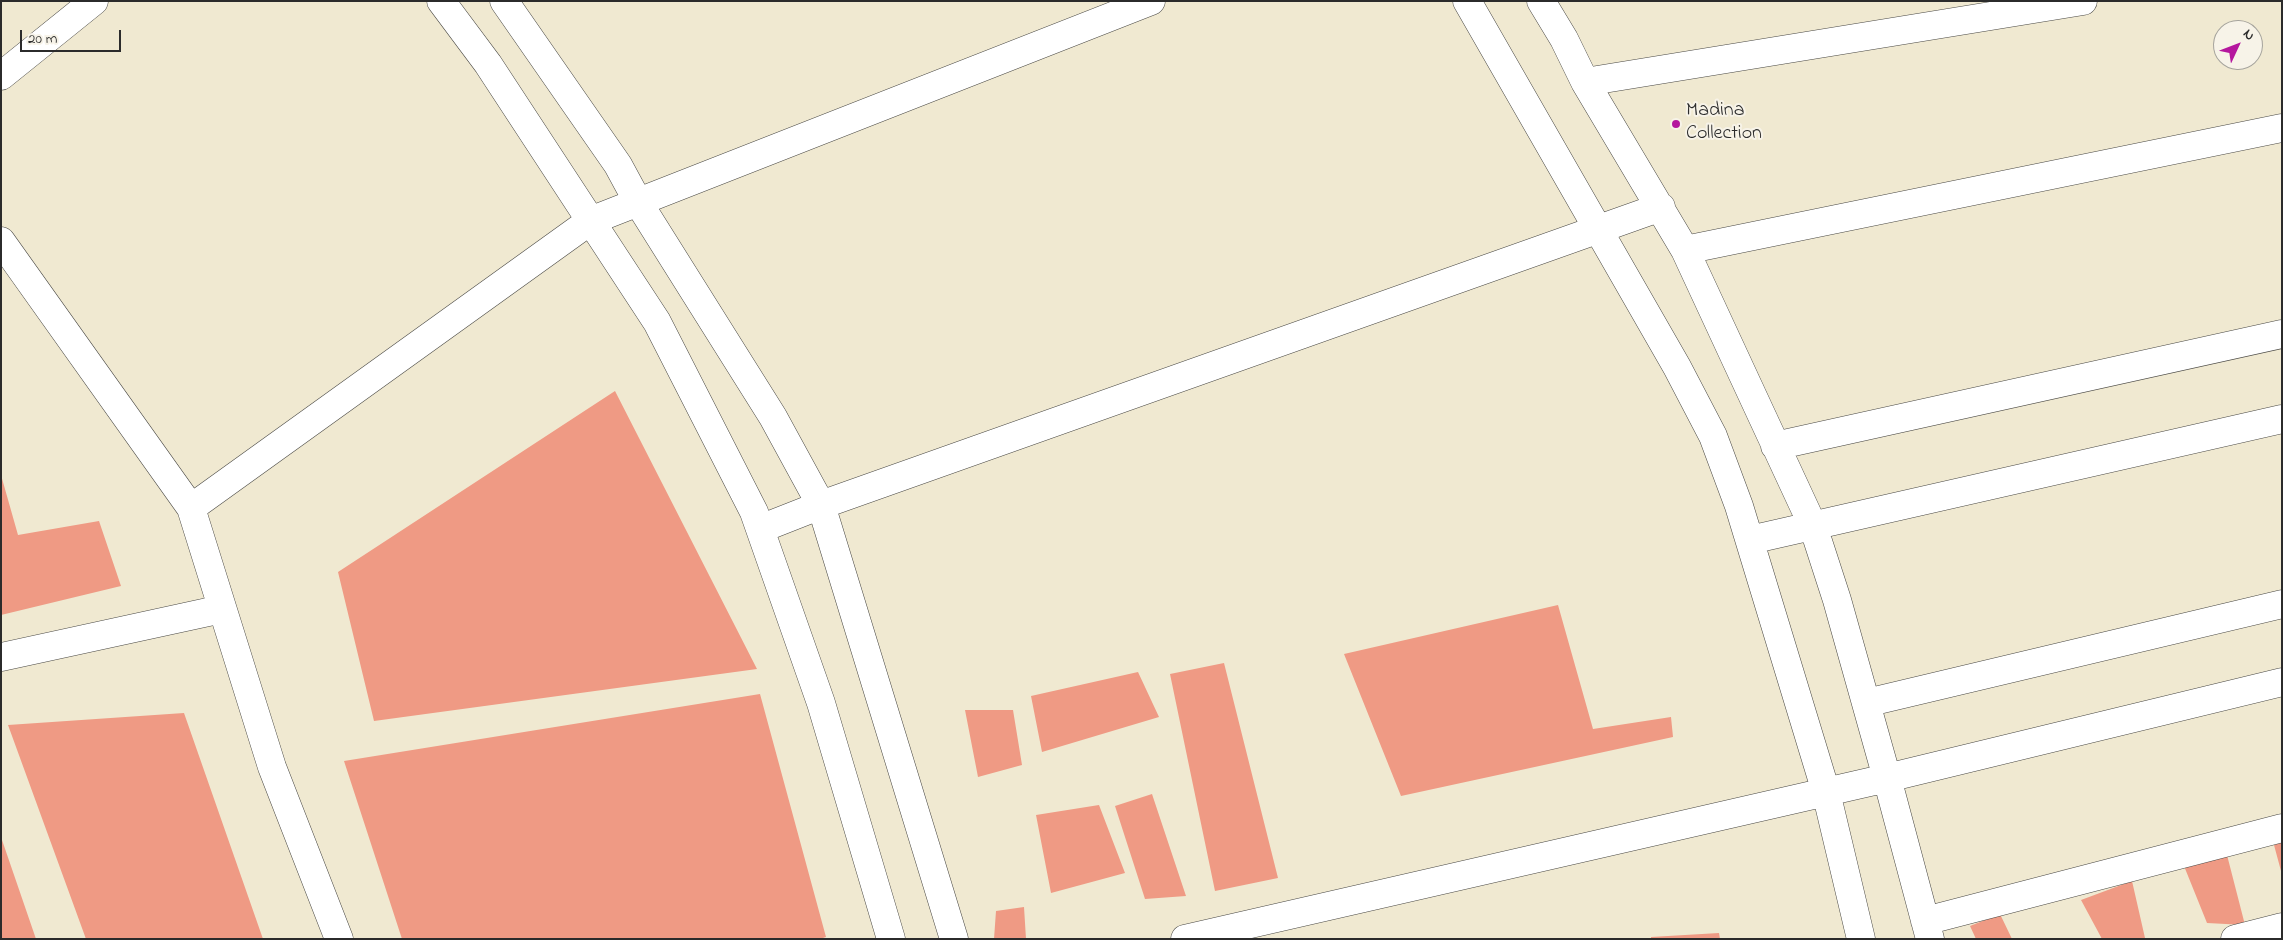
<!DOCTYPE html>
<html>
<head>
<meta charset="utf-8">
<style>
	body { margin:0 }
	#map { position:relative; width:2283px; height:940px; overflow:hidden; background:#f0e9d1; font-family:"Indie Flower",sans-serif }
	canvas { display:block }
	.frame { position:absolute; inset:0; border:2px solid #2b2b2b; pointer-events:none }
	.north { position:absolute; left:2213px; top:20px; width:50px; height:50px; box-sizing:border-box; background:#f7f3e8; border:1px solid #a5a39c; border-radius:50%; rotate:47deg; font-size:14px; font-weight:700; line-height:20px; text-align:center; color:#2b2b2b }
	.north::after { content:''; display:block; margin:auto; width:18px; height:22px; background:#b5179e; clip-path:polygon(50% 0,100% 100%,50% 72%,0 100%) }
	.scale { position:absolute; left:20px; top:30px; width:101px; height:22px; box-sizing:border-box; border:2px solid #2b2b2b; border-top:0; padding-left:6px; font-size:15px; line-height:18px; white-space:nowrap; color:#2b2b2b; -webkit-text-stroke:4px #f7f3e8; paint-order:stroke }
</style>
</head>
<body>
<div id="map">
<canvas width="2283" height="940"></canvas>
<div class="frame"></div>
<div class="north">N</div>
<div class="scale">20 m</div>
</div>
<script>
const c = document.querySelector('canvas').getContext('2d');
c.lineJoin = 'round';
function fill(path, color) { c.fillStyle = color; c.fill(path, 'evenodd'); }
function stroke(path, color, width, dash) { c.strokeStyle = color; c.lineWidth = width; c.lineCap = dash ? 'butt' : 'round'; c.setLineDash(dash || []); c.stroke(path); }
function label(font, color, halo, rows, align = 'center') {
  c.font = font + ' "Indie Flower",sans-serif'; c.lineWidth = 4; c.setLineDash([]); c.textBaseline = 'middle'; c.strokeStyle = halo; c.fillStyle = color; for (const [text, x, y, turn = 0] of rows) {
    c.save(); c.translate(x, y); c.rotate((+turn || 0) * Math.PI / 180); c.textAlign = isNaN(turn) ? turn : align; if (halo) c.strokeText(text, 0, 0); c.fillText(text, 0, 0); c.restore();
  }
}
fill(new Path2D(`
	M 615,391 L 757,669 L 374,721 L 338,572 Z
	M 1,475 L 18,535 L 99,521 L 121,586 L 1,615 Z
	M 1558,605 L 1593,729 L 1671,717 L 1673,737 L 1401,796 L 1344,654 Z
	M 1224,663 L 1278,878 L 1215,891 L 1170,674 Z
	M 1138,672 L 1159,717 L 1042,752 L 1031,696 Z
	M 760,694 L 826,937 L 820,939 L 402,939 L 344,761 Z
	M 965,710 L 1013,710 L 1022,765 L 978,777 Z
	M 184,713 L 263,939 L 86,939 L 8,725 Z
	M 1152,794 L 1186,896 L 1145,899 L 1115,806 Z
	M 1099,805 L 1125,873 L 1051,893 L 1036,815 Z
	M 1,840 L 2,840 L 36,939 L 1,939 Z
	M 2282,841 L 2282,871 L 2281,871 L 2274,845 Z
	M 2227,855 L 2245,925 L 2207,923 L 2184,866 Z
	M 2132,881 L 2145,938 L 2102,939 L 2081,900 Z
	M 1024,907 L 1026,939 L 994,939 L 996,911 Z
	M 2000,914 L 2012,939 L 1976,939 L 1970,926 Z
	M 1719,933 L 1720,939 L 1651,939 L 1651,937 Z`), '#ef9a84');
const minor = new Path2D(`
	M 441,1 L 488,64 L 657,322 L 754,512 L 821,703 L 891,939
	M 504,1 L 618,165 L 638,202 L 773,417 L 821,505 L 954,939
	M 1467,1 L 1677,367 L 1713,436 L 1739,506 L 1826,792 L 1861,939
	M 1541,1 L 1564,39 L 1585,82 L 1685,250 L 1813,526 L 1837,600 L 1887,778 L 1930,939
	M 1,76 L 94,1
	M 1585,82 L 2083,1
	M 1,241 L 191,508 L 272,767 L 339,939
	M 1685,250 L 2282,128
	M 1775,446 L 2282,334
	M 191,508 L 590,221 L 1151,1
	M 760,529 L 821,505 L 1661,207
	M 1750,540 L 2282,419
	M 1,657 L 222,609
	M 1866,703 L 2282,604
	M 1925,921 L 2282,828
	M 1185,939 L 1887,778 L 2282,682
	M 2235,939 L 2282,927`);
stroke(minor, '#494844', 29);
stroke(minor, '#fff', 28);
for (const [x, y, r, color] of [
	[1676,124,5,"#b5179e"]
]) { const dot = new Path2D(); dot.arc(x, y, r, 0, 2 * Math.PI); c.fillStyle = color; c.fill(dot); stroke(dot, '#f7f3e8', 2); }
label('20px', '#2b2b2b', '#f7f3e8', [
	["Madina",1686,112],
	["Collection",1686,135]
], 'left');
</script>
</body>
</html>
